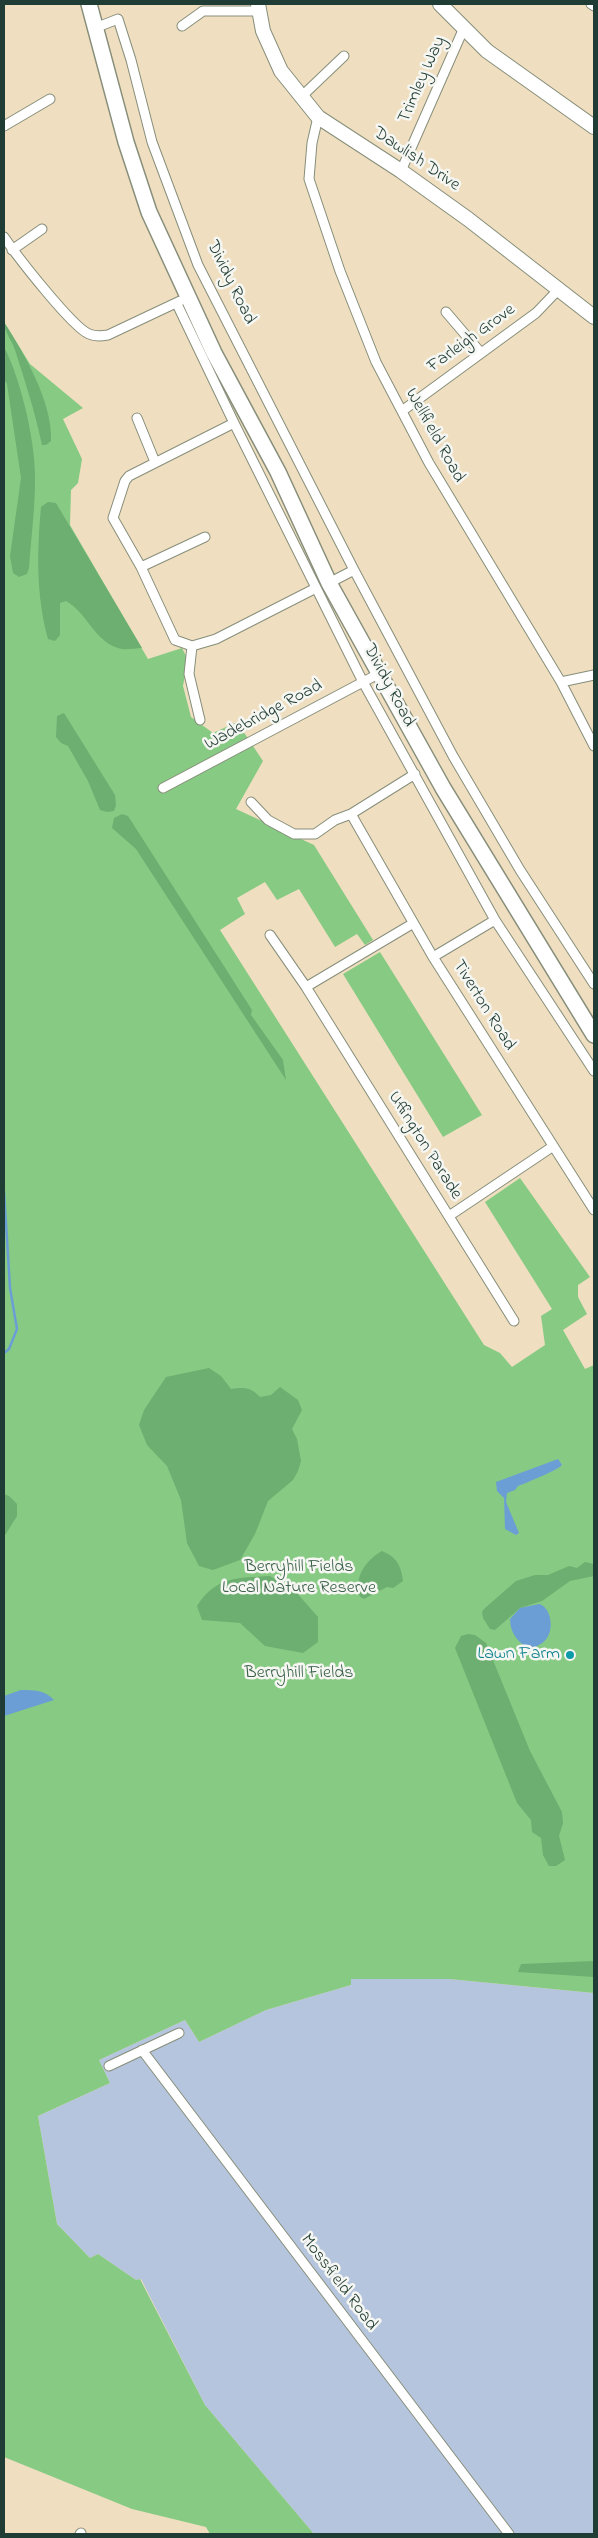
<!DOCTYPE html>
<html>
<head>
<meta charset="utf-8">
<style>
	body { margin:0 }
	#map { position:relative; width:598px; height:2538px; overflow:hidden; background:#efdfc0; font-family:"Indie Flower",sans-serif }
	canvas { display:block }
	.frame { position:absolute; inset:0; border:5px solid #1f3d34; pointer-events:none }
</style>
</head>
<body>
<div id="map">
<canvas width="598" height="2538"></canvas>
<div class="frame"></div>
</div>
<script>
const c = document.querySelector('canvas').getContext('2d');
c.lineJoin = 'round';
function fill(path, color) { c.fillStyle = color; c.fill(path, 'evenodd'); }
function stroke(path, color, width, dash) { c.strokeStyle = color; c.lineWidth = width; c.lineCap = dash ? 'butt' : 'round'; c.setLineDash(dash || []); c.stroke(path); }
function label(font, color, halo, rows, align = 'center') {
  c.font = font + ' "Indie Flower",sans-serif'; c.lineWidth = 5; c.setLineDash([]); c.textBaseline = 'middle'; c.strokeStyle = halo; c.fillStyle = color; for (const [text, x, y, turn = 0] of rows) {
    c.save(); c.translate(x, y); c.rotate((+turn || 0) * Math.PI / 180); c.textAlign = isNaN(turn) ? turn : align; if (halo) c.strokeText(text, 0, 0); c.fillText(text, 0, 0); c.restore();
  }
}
fill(new Path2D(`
	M 351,1979 L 449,1979 L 594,1993 L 594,2534 L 314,2534 L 205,2405 L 141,2279 L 136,2280 L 98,2254 L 90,2258 L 57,2224 L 38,2116 L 110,2083 L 99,2060 L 185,2020 L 199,2042 L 266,2010 L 351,1985 Z`), '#b6c5de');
fill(new Path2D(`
	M 4,322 L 30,364 L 83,408 L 63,419 L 82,459 L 78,483 L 71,490 L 70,525 L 148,659 L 182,648 L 188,660 L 183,686 L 191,717 L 213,733 L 237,722 L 263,761 L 236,809 L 314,845 L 373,940 L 365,945 L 357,934 L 335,947 L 299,889 L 277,900 L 265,882 L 237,898 L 245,914 L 220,930 L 484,1345 L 500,1353 L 512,1367 L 545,1345 L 541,1316 L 552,1309 L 485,1202 L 520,1178 L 590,1277 L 578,1285 L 578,1297 L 587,1314 L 563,1330 L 585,1369 L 594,1365 L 594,1993 L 449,1979 L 351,1979 L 351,1985 L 266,2010 L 199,2042 L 185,2020 L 99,2060 L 110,2083 L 38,2116 L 57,2224 L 90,2258 L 98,2254 L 136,2280 L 140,2279 L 205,2405 L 314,2534 L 210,2534 L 206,2527 L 132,2509 L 4,2457 Z
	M 380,952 L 482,1115 L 443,1137 L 343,974 Z`), '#87ca83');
fill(new Path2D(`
	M 4,322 C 24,353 53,403 51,441 L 46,445 L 42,445 C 35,412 25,381 15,350 C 12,340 4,332 4,322 Z
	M 4,347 C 21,379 36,444 35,480 C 35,509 31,539 29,568 L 27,574 L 19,577 L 13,573 L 10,556 L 21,478 L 7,384 L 4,379 Z
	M 48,502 L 56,503 L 142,648 C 136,648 128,650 122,649 C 95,644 88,613 66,601 L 60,603 L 60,635 L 55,641 L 48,639 C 36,595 37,552 41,507 Z
	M 64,713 L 115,795 L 116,805 L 114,811 L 107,812 L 100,810 L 88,781 L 68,746 L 61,743 L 56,737 L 57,716 Z
	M 122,814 L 128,816 L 252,1010 L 251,1015 L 283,1060 L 286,1080 L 136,849 L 112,828 L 114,818 Z
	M 209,1368 L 221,1376 L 231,1389 C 244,1387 251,1387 260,1397 L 271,1395 L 280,1387 L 298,1400 L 302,1410 L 292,1429 L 297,1439 L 301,1461 L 298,1471 L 293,1480 L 268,1501 L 255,1534 L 240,1560 L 213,1570 L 199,1566 L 187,1543 L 181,1500 L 167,1466 L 147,1445 L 139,1425 L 144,1410 L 166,1377 Z
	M 4,1494 L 9,1496 L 17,1504 L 17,1516 L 4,1537 Z
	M 382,1551 C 397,1557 401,1566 403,1581 L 393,1588 L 387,1587 L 364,1599 L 360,1597 C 353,1578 366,1560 382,1551 Z
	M 585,1562 L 594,1564 L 594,1576 L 570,1581 L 542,1601 L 520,1608 L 495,1630 L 490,1629 L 483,1618 L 482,1612 L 485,1608 L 516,1581 L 535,1575 L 548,1575 L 569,1566 L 577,1568 Z
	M 270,1576 L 296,1592 L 318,1617 L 318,1642 L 303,1653 L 265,1646 L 240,1623 L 202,1620 L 197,1606 C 216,1576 238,1578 270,1576 Z
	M 468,1634 L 475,1635 L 486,1643 L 530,1751 L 562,1812 L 563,1823 L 559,1836 L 565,1860 L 556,1866 L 549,1866 L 543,1855 L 541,1838 L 532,1832 L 531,1820 L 517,1803 L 455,1648 L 461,1636 Z
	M 594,1961 L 594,1977 L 518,1972 L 521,1964 Z`), '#6dae71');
fill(new Path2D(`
	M 558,1459 L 562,1465 C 558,1470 526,1483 518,1486 L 515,1490 L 507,1493 L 506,1502 L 519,1533 L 516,1535 L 505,1529 L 504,1498 L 497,1491 L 496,1482 Z
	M 539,1604 C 551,1607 554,1628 547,1638 C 544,1643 536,1647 530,1649 C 518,1643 510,1633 510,1619 L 520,1608 Z
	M 21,1690 C 34,1690 45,1690 54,1700 L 4,1716 L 4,1696 Z`), '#6c9ed6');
stroke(new Path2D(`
	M 4,1191 L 10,1288 L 17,1329 L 9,1349 L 4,1353`), '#6c9ed6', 2.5);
const street = new Path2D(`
	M 591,4 L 594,6
	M 182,26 L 203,11 L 259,11
	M 95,28 L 118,19 L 131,60 L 152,142 L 198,265 L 354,570 L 453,756 L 520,870 L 594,984
	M 300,98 L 344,56
	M 318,117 L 312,143 L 309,179 L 340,271 L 376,362 L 429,463 L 561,682 L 594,746
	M 4,126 L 50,99
	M 401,171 L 463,30
	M 4,237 C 17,256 72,327 89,334 C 96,337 102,336 108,335 L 180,301
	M 12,250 L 42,229
	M 177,304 L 234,423 L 363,682 L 495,920 L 594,1071
	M 446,312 L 481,353
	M 402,411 L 536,313 L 559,289
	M 137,418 L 155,462
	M 234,423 L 129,476 L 125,481 L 113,518 L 141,567 L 175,640 L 192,646 L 216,639 L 316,588
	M 141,567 L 205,537
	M 329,583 L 354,570
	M 192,646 L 189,674 L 200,720
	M 561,682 L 594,675
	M 163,788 L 380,673
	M 251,802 L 268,820 L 294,834 L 315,834 L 335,820 L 351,814 L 415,774
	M 351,814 L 433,957 L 594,1210
	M 270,935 L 306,987 L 514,1321
	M 433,957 L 495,920
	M 306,987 L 412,924
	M 449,1216 L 552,1147
	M 142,2050 L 509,2534
	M 109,2066 L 179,2033
	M 80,2534 L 81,2533`);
const secondary = new Path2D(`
	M 258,4 L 263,31 L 281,71 L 318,117 L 401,171 L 468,219 L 594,317
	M 440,4 L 487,51 L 594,127`);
const primary = new Path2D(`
	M 89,4 L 126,142 L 149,212 L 214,353 L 278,472 L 329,583 L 443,788 L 594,1035`);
stroke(street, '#878e7a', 11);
stroke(secondary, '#878e7a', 16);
stroke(primary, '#878e7a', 18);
stroke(street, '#fff', 9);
stroke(secondary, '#fff', 14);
stroke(primary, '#fff', 15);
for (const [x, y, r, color] of [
	[570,1655,5,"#0f9aa8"]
]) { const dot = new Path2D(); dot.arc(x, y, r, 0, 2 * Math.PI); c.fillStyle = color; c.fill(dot); stroke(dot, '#f6f6f2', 2); }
label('18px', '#1f3d34', '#f6f6f2', [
	["Trimley Way",423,80,-66],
	["Dawlish Drive",416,160,34],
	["Dividy Road",230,283,64],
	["Farleigh Grove",472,339,-36],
	["Wellfield Road",434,436,61],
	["Dividy Road",388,686,62],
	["Wadebridge Road",264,716,-28],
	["Tiverton Road",483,1006,58],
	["Uffington Parade",424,1146,58],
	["Mossfield Road",338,2283,53]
]);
label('18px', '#396048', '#f6f6f2', [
	["Berryhill Fields",299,1568],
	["Local Nature Reserve",299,1589],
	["Berryhill Fields",299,1674]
]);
label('18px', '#0d838f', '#f6f6f2', [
	["Lawn Farm",560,1655]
], 'right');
</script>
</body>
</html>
